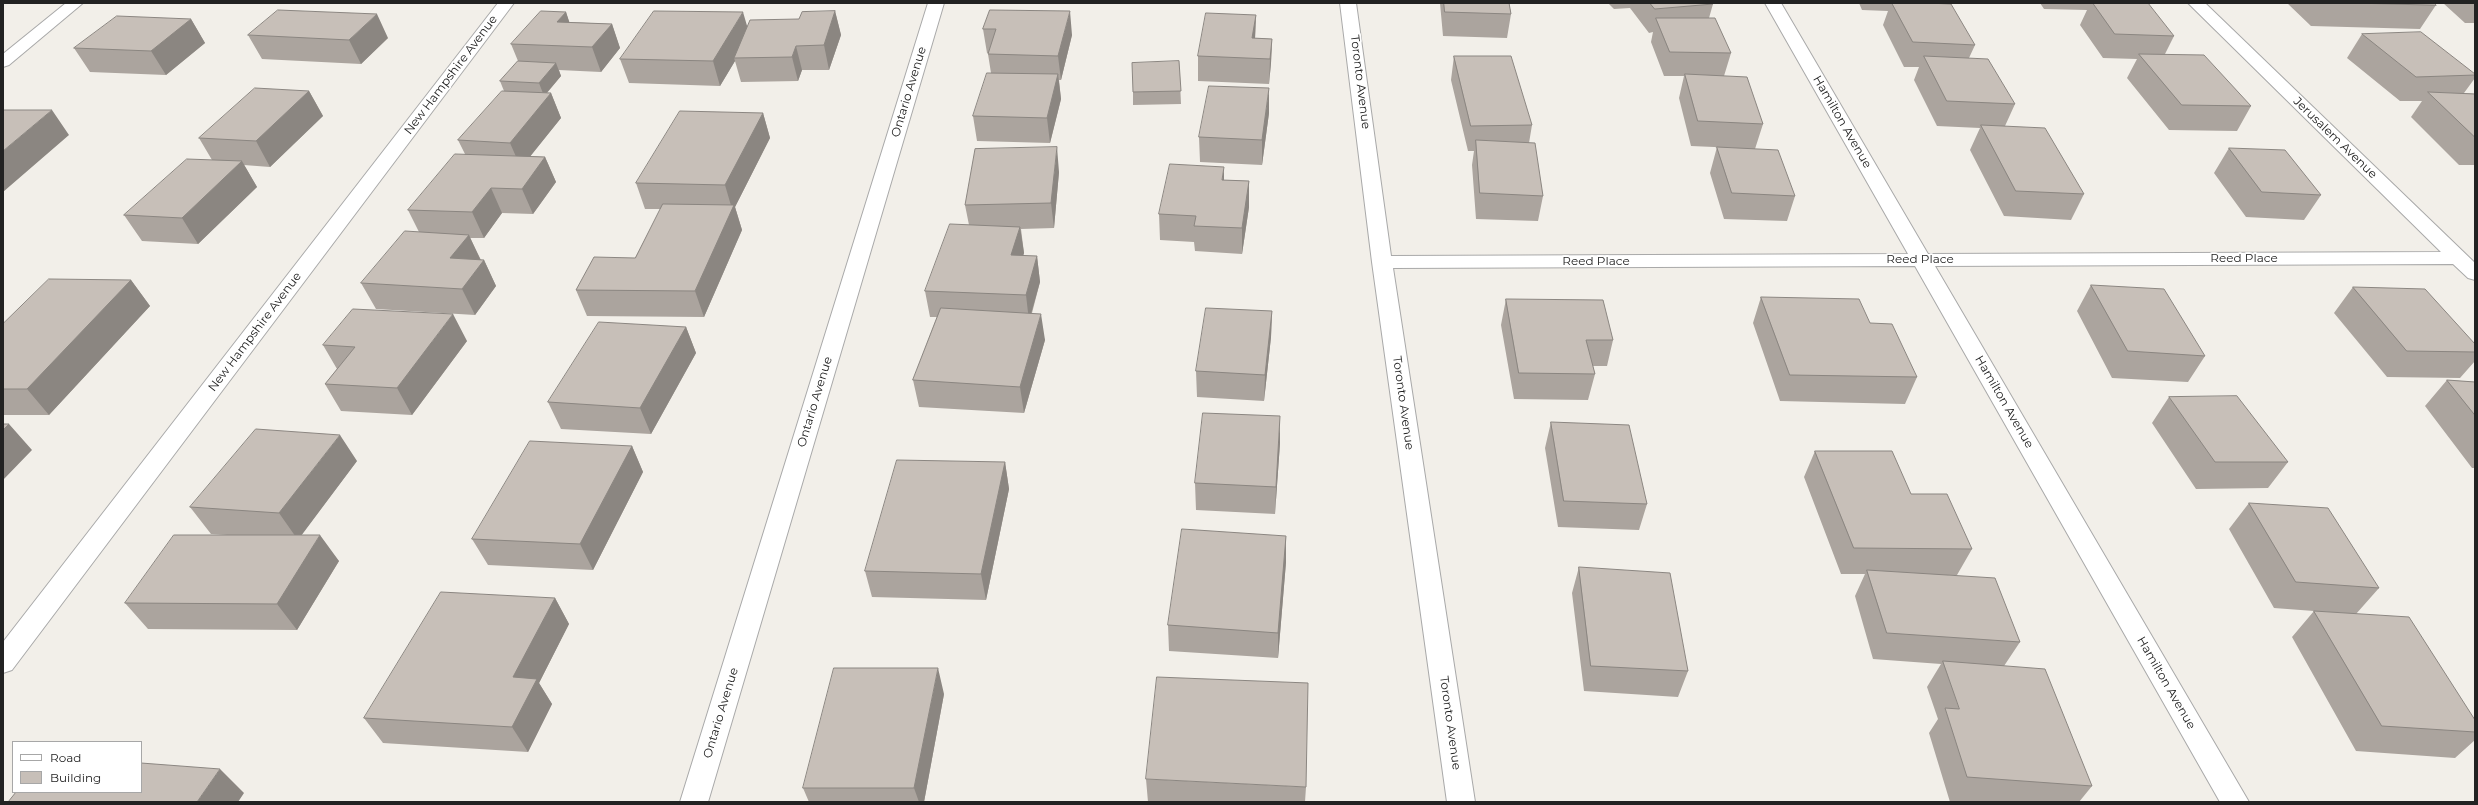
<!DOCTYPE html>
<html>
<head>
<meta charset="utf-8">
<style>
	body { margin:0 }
	#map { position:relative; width:2478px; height:805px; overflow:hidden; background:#f2efe9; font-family:Montserrat,sans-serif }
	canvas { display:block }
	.frame { position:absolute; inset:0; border:4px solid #222; pointer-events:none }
	.legend { position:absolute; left:12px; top:741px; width:130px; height:52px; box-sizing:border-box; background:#fff; border:1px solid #a7a7a7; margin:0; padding:5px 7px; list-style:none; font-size:12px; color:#222 }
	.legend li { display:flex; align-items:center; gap:8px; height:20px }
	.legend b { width:20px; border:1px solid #a7a7a7 }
</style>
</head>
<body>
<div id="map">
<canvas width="2478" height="805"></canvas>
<div class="frame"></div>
<ul class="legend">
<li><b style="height:5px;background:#fff"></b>Road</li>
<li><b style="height:11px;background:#c7bfb8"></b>Building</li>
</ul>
</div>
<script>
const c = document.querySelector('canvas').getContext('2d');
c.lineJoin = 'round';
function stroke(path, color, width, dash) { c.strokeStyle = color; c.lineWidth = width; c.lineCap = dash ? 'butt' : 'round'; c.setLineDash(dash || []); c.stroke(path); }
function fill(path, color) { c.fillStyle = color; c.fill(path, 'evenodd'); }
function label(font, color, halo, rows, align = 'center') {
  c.font = font + ' Montserrat,sans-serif'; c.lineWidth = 3.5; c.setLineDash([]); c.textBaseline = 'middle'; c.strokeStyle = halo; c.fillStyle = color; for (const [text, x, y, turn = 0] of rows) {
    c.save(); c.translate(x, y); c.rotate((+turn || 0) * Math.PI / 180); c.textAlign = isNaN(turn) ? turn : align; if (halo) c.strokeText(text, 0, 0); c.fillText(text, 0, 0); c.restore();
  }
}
const minor = new Path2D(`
	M 66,3 L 83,3 L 9,65 L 3,67 L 3,54 Z
	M 498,3 L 514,3 L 12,670 L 3,673 L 3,642 Z
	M 928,3 L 944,3 L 708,802 L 680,802 Z
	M 1340,3 L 1356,3 L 1391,256 L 1908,254 L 1765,3 L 1781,3 L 1928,254 L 2441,252 L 2188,3 L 2205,3 L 2475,263 L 2475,280 L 2468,278 L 2453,264 L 1935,266 L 2249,802 L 2220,802 L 1915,266 L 1393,268 L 1475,802 L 1447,802 L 1372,262 Z`);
stroke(minor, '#a9a9a9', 2);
fill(minor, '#fff');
fill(new Path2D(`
	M 1440,3 L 1509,3 L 1511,14 L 1507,38 L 1443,36 Z
	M 1608,3 L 1712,3 L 1713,4 L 1709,18 L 1731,53 L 1724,76 L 1763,124 L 1755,149 L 1795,196 L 1787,221 L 1724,219 L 1710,173 L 1717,147 L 1737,148 L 1691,146 L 1679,98 L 1684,76 L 1664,76 L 1651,42 L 1653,32 L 1649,33 L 1630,8 L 1614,9 Z
	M 1859,3 L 1927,3 L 1975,45 L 1969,58 L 2015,104 L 2005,126 L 2084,194 L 2071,220 L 2004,216 L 1970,150 L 1980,128 L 1937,126 L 1914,80 L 1919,67 L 1904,67 L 1883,25 L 1888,11 L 1862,10 Z
	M 2040,3 L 2140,3 L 2174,36 L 2165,54 L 2251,106 L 2237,131 L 2169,130 L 2127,78 L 2137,59 L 2103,58 L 2080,25 L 2087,10 L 2044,9 Z
	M 2287,3 L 2434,3 L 2436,5 L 2420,29 L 2311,26 Z
	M 2443,3 L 2475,3 L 2475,23 L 2465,23 Z
	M 990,10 L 1072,35 L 1061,80 L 1059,80 L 1061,99 L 1050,143 L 977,141 L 973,116 L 991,73 L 988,54 L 989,53 L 987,53 L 983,29 Z
	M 835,11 L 841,35 L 829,70 L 802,70 L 798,81 L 741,82 L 735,61 L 720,86 L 629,83 L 620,59 L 747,26 L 799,19 Z
	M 566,12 L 569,22 L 612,24 L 620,48 L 601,72 L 559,70 L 561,76 L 547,93 L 551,93 L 561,118 L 530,156 L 545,157 L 556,182 L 533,214 L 502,213 L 484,238 L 470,238 L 481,260 L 484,260 L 496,286 L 475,315 L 376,309 L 361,283 L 419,232 L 408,210 L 465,154 L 458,140 L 504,91 L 500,81 L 518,61 L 511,44 Z
	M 1256,15 L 1255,38 L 1272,39 L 1271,63 L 1269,84 L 1198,81 L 1198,56 Z
	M 191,19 L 205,43 L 166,75 L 90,72 L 74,48 Z
	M 2362,34 L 2475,74 L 2475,78 L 2464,93 L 2475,94 L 2475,165 L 2459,165 L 2411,117 L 2422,101 L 2400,101 L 2347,58 Z
	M 248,35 L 388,38 L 361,64 L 262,59 Z
	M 1454,56 L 1532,125 L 1529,143 L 1543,196 L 1538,221 L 1476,219 L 1472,165 L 1474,151 L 1468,151 L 1451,80 Z
	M 1179,61 L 1181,104 L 1133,105 L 1133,92 Z
	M 309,91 L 323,116 L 270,167 L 244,165 L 257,187 L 198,244 L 142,241 L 124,215 L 212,160 L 199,138 Z
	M 763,113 L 770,138 L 735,207 L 742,230 L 704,317 L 587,316 L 576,290 L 635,258 L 661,209 L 645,209 L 636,183 Z
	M 1269,113 L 1262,165 L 1200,162 L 1199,137 Z
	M 2229,148 L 2321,195 L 2304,220 L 2246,217 L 2214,173 Z
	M 1059,172 L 1054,228 L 1021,229 L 1024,253 L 1023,256 L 1037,256 L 1040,282 L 1032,313 L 1045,340 L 1024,413 L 919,407 L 913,380 L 937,317 L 930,317 L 925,291 L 969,225 L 965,205 Z
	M 1224,180 L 1249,181 L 1249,207 L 1242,254 L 1195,251 L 1194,242 L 1160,240 L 1159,214 Z
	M 131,280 L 150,306 L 49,415 L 3,415 L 3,324 Z
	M 2091,285 L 2205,356 L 2188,382 L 2112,378 L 2077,311 Z
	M 2353,287 L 2475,344 L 2475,361 L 2460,378 L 2387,377 L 2334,313 Z
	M 1761,297 L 1870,323 L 1917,377 L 1905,404 L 1780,401 L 1753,323 Z
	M 1506,299 L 1613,340 L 1607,366 L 1593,366 L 1595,374 L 1588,400 L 1514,399 L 1501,325 Z
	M 1272,311 L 1271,337 L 1264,401 L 1197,397 L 1196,371 Z
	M 686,327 L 696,353 L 651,434 L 561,429 L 548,402 Z
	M 467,341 L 412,415 L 341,411 L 325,384 L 337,369 L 323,345 Z
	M 2447,380 L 2475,382 L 2475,468 L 2472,468 L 2425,406 Z
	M 2169,397 L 2288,462 L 2268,488 L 2196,489 L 2152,423 Z
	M 1551,422 L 1647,504 L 1639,530 L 1558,527 L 1545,448 Z
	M 1280,443 L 1275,514 L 1196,510 L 1195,483 Z
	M 632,446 L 643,472 L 593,570 L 488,565 L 472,539 Z
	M 1815,451 L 1911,494 L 1972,549 L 1957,575 L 1948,575 L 2020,642 L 2004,666 L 2092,786 L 2079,802 L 1950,802 L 1929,733 L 1938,719 L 1927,687 L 1941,664 L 1873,659 L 1855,596 L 1865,574 L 1841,574 L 1804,477 Z
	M 357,461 L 301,535 L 339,561 L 297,630 L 148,629 L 125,603 L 227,535 L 211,534 L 190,507 Z
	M 1005,462 L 1009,489 L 986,600 L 872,597 L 865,571 Z
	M 2249,503 L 2379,588 L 2356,614 L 2475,720 L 2475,740 L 2455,758 L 2356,751 L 2292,637 L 2314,611 L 2274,608 L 2229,529 Z
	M 1286,536 L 1286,562 L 1278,658 L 1169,651 L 1168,625 Z
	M 1579,567 L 1688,671 L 1678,697 L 1584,691 L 1572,593 Z
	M 555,598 L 569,624 L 539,683 L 552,704 L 528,752 L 383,743 L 364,718 Z
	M 944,694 L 924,802 L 809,802 L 803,788 Z
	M 1146,779 L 1306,787 L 1305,802 L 1148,802 Z`), '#aba49e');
fill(new Path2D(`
	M 835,11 L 841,35 L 829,70 L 824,45 Z
	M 1070,11 L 1072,35 L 1061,80 L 1058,56 Z
	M 566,12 L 574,36 L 557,22 Z
	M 743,12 L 750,36 L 734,58 L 735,61 L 720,86 L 713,61 Z
	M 377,14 L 388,38 L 361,64 L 349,40 Z
	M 1256,15 L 1255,39 L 1252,38 Z
	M 191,19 L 205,43 L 166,75 L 151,51 Z
	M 612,24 L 620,48 L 601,72 L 592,47 Z
	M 1272,39 L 1271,63 L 1269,84 L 1270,59 Z
	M 796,46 L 802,70 L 798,81 L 792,57 Z
	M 556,63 L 561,76 L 544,96 L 539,83 Z
	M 1058,74 L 1061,99 L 1050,143 L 1047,118 Z
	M 1269,88 L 1269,113 L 1262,165 L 1262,140 Z
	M 309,91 L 323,116 L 270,167 L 256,141 Z
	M 551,93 L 561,118 L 521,168 L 510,143 Z
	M 52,110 L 69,135 L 3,192 L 3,151 Z
	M 763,113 L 770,138 L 735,207 L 742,230 L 704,317 L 695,291 L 732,209 L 725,185 Z
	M 1057,147 L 1059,172 L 1054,228 L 1051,203 Z
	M 545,157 L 556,182 L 533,214 L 522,189 Z
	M 242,161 L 257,187 L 198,244 L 182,218 Z
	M 1224,167 L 1224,192 L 1222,180 Z
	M 1249,181 L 1249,207 L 1242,254 L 1242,228 Z
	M 491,188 L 502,213 L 484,238 L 472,212 Z
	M 1020,227 L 1024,253 L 1015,281 L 1011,255 Z
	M 469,235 L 481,261 L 450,258 Z
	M 1037,256 L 1040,282 L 1029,321 L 1026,295 Z
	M 484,260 L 496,286 L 475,315 L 462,289 Z
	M 131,280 L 150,306 L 49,415 L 27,389 Z
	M 1272,311 L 1271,337 L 1264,401 L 1265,375 Z
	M 453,314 L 467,341 L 412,415 L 397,388 Z
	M 1041,314 L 1045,340 L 1024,413 L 1020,387 Z
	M 686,327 L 696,353 L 651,434 L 640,408 Z
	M 1280,416 L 1280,443 L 1275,514 L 1276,487 Z
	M 9,424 L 32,450 L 3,480 L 3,430 Z
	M 340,435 L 357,461 L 298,540 L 279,513 Z
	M 632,446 L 643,472 L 593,570 L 580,544 Z
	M 1005,462 L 1009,489 L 986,600 L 981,574 Z
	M 320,535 L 339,561 L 297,630 L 277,604 Z
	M 1286,536 L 1286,562 L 1278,658 L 1278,633 Z
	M 555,598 L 569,624 L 539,683 L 552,704 L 528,752 L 512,727 L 513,677 Z
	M 938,668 L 944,694 L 924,802 L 919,802 L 914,788 Z
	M 220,769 L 244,793 L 238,802 L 197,802 Z`), '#8b8681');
const building = new Path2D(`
	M 1444,3 L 1509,3 L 1511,14 L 1445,12 Z
	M 1650,3 L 1712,3 L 1713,4 L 1655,9 Z
	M 1892,3 L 1927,3 L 1951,4 L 1975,45 L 1913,42 Z
	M 2093,3 L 2148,3 L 2174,36 L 2115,34 Z
	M 2354,3 L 2434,3 L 2436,5 Z
	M 278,10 L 377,14 L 349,40 L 248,35 Z
	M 990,10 L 1070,11 L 1058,56 L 988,54 L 996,29 L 983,29 Z
	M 541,11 L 566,12 L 557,22 L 612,24 L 592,47 L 511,44 Z
	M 654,11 L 743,12 L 713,61 L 620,59 Z
	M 835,11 L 824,45 L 796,46 L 792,57 L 734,58 L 750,20 L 799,19 L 802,12 Z
	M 1206,13 L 1256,15 L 1252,38 L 1272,39 L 1270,59 L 1198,56 Z
	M 117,16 L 191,19 L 151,51 L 74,48 Z
	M 1656,18 L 1715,18 L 1731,53 L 1670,52 Z
	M 2421,32 L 2475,74 L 2475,75 L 2416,77 L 2362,34 Z
	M 2139,54 L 2204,55 L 2251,106 L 2182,105 Z
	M 1454,56 L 1511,56 L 1532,125 L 1471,126 Z
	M 1924,56 L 1988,59 L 2015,104 L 1947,101 Z
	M 518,61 L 556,63 L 539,83 L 500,81 Z
	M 1179,61 L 1181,91 L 1133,92 L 1132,63 Z
	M 987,73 L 1058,74 L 1047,118 L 973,116 Z
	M 1685,74 L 1747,77 L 1763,124 L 1698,121 Z
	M 1209,86 L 1269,88 L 1262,140 L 1199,137 Z
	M 255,88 L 309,91 L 256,141 L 199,138 Z
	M 502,91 L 551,93 L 510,143 L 458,140 Z
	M 2428,92 L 2475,94 L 2475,137 Z
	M 3,110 L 52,110 L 3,151 Z
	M 680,111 L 763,113 L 725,185 L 636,183 Z
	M 1981,125 L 2045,128 L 2084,194 L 2016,191 Z
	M 1476,140 L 1535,143 L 1543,196 L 1480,193 Z
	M 1057,147 L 1051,203 L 965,205 L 975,149 Z
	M 1717,147 L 1778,150 L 1795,196 L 1732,193 Z
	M 2229,148 L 2285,150 L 2321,195 L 2262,192 Z
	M 455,154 L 545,157 L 522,189 L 491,188 L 472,212 L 408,210 Z
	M 187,159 L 242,161 L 182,218 L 124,215 Z
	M 1170,164 L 1224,167 L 1222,180 L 1249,181 L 1242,228 L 1194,226 L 1196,216 L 1159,214 Z
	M 663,204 L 734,205 L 695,291 L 576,290 L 594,257 L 635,258 Z
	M 950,224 L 1020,227 L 1011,255 L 1037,256 L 1026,295 L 925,291 Z
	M 405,231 L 469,235 L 450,258 L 484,260 L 462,289 L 361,283 Z
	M 49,279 L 131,280 L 27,389 L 3,389 L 3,324 Z
	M 2091,285 L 2164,289 L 2205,356 L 2128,351 Z
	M 2353,287 L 2425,289 L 2475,344 L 2475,352 L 2407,351 Z
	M 1761,297 L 1859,299 L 1870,323 L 1892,324 L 1917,377 L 1790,375 Z
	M 1506,299 L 1603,300 L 1613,340 L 1586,340 L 1595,374 L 1519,373 Z
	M 941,308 L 1041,314 L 1020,387 L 913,380 Z
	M 1206,308 L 1272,311 L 1265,375 L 1196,371 Z
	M 353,309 L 453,314 L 397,388 L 325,384 L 355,347 L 323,345 Z
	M 599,322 L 686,327 L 640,408 L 548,402 Z
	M 2447,380 L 2475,382 L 2475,415 Z
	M 2237,396 L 2288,462 L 2215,462 L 2169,397 Z
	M 1203,413 L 1280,416 L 1276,487 L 1195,483 Z
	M 1551,422 L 1629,425 L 1647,504 L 1564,501 Z
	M 3,424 L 9,424 L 3,430 Z
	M 256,429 L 340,435 L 279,513 L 190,507 Z
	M 530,441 L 632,446 L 580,544 L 472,539 Z
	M 1815,451 L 1892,451 L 1911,494 L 1947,494 L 1972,549 L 1854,548 Z
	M 897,460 L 1005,462 L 981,574 L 865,571 Z
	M 2249,503 L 2328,508 L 2379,588 L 2296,582 Z
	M 1182,529 L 1286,536 L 1278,633 L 1168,625 Z
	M 174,535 L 320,535 L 277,604 L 125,603 Z
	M 1579,567 L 1670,573 L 1688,671 L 1591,666 Z
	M 1867,570 L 1995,578 L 2020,642 L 1887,633 Z
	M 441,592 L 555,598 L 513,677 L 537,679 L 512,727 L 364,718 Z
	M 2314,611 L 2409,617 L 2475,720 L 2475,732 L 2382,726 Z
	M 1943,661 L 2045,669 L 2092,786 L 1967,777 L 1945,708 L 1959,709 Z
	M 834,668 L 938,668 L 914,788 L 803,788 Z
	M 1157,677 L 1308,683 L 1306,787 L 1146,779 Z
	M 141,763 L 220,769 L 197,802 L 8,802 L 16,792 L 141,792 Z`);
fill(building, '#c7bfb8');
stroke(building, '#8b8681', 1);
label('12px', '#222', '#fff', [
	["New Hampshire Avenue",451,75,-53],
	["Toronto Avenue",1360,82,83],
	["Ontario Avenue",909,92,-73],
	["Hamilton Avenue",1842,122,60],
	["Jerusalem Avenue",2335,138,44],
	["Reed Place",2244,258],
	["Reed Place",1920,259],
	["Reed Place",1596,261],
	["New Hampshire Avenue",255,332,-53],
	["Ontario Avenue",815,402,-73],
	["Hamilton Avenue",2004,402,60],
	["Toronto Avenue",1403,403,82],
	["Hamilton Avenue",2166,683,60],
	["Ontario Avenue",721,713,-73],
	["Toronto Avenue",1450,723,82]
]);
</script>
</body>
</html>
